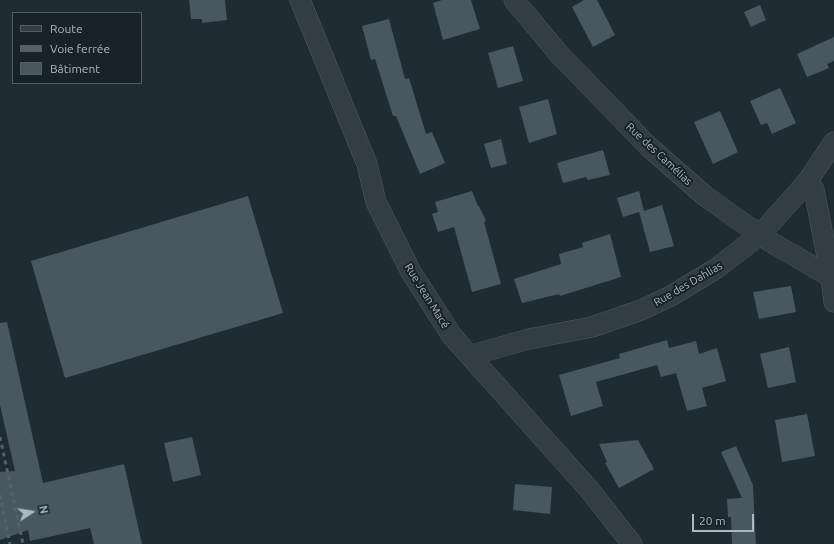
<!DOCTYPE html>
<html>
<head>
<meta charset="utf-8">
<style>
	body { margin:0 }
	#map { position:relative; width:834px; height:544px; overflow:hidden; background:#1f2c34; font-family:Ubuntu,sans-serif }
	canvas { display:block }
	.legend { position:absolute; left:12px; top:12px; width:130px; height:72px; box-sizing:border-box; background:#182229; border:1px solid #535e66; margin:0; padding:5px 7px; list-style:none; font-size:12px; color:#acb9c2 }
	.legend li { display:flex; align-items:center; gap:8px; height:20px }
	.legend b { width:20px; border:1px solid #535e66 }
	.north { position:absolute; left:12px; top:492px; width:40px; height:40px; -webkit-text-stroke:3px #182229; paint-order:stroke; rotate:78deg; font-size:11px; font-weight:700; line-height:16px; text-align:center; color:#acb9c2 }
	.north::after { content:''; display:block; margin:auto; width:14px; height:18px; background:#acb9c2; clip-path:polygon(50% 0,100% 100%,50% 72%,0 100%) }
	.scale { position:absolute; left:692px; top:514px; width:62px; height:18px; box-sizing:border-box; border:2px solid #acb9c2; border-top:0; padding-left:5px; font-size:12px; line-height:14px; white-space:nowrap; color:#acb9c2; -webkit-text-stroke:3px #182229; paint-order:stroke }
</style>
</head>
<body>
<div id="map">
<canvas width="834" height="544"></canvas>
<ul class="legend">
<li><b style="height:5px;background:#333d45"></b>Route</li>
<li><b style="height:5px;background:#55626c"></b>Voie ferrée</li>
<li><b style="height:11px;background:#485760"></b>Bâtiment</li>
</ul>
<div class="north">N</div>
<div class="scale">20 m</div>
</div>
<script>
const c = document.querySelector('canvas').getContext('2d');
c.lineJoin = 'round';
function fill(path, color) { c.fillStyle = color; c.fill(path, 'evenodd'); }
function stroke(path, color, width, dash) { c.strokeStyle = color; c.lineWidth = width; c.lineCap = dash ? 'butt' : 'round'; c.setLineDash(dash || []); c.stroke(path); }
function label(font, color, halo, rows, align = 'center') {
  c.font = font + ' Ubuntu,sans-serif'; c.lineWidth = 4; c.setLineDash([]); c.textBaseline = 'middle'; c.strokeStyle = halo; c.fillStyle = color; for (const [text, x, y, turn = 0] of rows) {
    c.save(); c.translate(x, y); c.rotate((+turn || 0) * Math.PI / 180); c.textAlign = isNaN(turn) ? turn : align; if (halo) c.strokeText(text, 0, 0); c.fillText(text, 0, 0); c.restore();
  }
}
fill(new Path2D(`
	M 189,0 L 225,0 L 227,20 L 202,23 L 202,19 L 191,19 Z
	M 442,0 L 471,0 L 480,29 L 443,40 L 433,3 Z
	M 584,0 L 597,0 L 615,35 L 593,47 L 572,7 Z
	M 760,5 L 766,20 L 751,27 L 744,12 Z
	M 389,19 L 405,79 L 409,78 L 426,134 L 432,132 L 445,163 L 420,174 L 396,116 L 393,116 L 375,59 L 371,60 L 362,26 Z
	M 834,37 L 834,61 L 827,64 L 829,68 L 807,77 L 797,54 Z
	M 513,46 L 523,81 L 498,88 L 488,53 Z
	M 780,88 L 796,123 L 772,134 L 767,123 L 761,125 L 750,101 Z
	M 548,99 L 557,134 L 529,143 L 519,107 Z
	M 720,111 L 738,152 L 713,164 L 694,122 Z
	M 501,139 L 507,164 L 491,168 L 484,144 Z
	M 603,150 L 610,175 L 588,180 L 586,177 L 563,183 L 557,163 Z
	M 472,191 L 478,206 L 479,206 L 486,221 L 484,222 L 501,284 L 472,292 L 454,227 L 438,232 L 432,214 L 438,212 L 435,202 Z
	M 639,191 L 644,211 L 662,205 L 674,246 L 650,252 L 639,212 L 623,217 L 617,198 Z
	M 248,196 L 283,313 L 65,378 L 31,261 Z
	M 610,234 L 621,277 L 560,296 L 559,294 L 522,303 L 514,279 L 561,264 L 559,254 L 583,247 L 582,243 Z
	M 791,286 L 796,312 L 759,319 L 753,292 Z
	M 7,322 L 43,483 L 124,464 L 142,544 L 94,544 L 90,528 L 30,541 L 28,530 L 0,540 L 0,472 L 15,471 L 0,405 L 0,323 Z
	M 667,340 L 669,348 L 696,341 L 699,354 L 717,348 L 726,381 L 702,388 L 707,406 L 687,411 L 676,373 L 661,377 L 657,365 L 596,382 L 603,406 L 571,416 L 559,375 L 620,358 L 619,354 Z
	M 789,347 L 796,382 L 768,388 L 760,354 Z
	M 807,414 L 815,456 L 782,462 L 775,420 Z
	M 192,437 L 201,475 L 173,482 L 164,443 Z
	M 638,440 L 654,469 L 619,488 L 605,463 L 607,462 L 599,444 Z
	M 736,446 L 753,485 L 756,544 L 732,544 L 731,517 L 728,517 L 727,499 L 742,498 L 721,452 Z
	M 515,484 L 552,487 L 550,514 L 513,510 Z`), '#485760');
const minor = new Path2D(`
	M 300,0 L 367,164 L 376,202 L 411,272 L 452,336 L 588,488 L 632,544
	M 514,0 L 559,54 L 648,146 L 705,196 L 750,228 L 761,234 L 769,241 L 834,279
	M 807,182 L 814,190 L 831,277 L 834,302
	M 472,357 L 479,353 L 529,339 L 592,327 L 641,310 L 669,297 L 717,268 L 761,234 L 807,182 L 834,142`);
stroke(minor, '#505b63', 21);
stroke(minor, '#333d45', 20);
stroke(new Path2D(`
	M 0,437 L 23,544
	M 0,495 L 10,544`), '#55626c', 3, [4, 4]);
label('11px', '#acb9c2', '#182229', [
	["Rue des Camélias",659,154,43],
	["Rue des Dahlias",688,284,-30],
	["Rue Jean Macé",427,296,58]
]);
</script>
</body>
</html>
